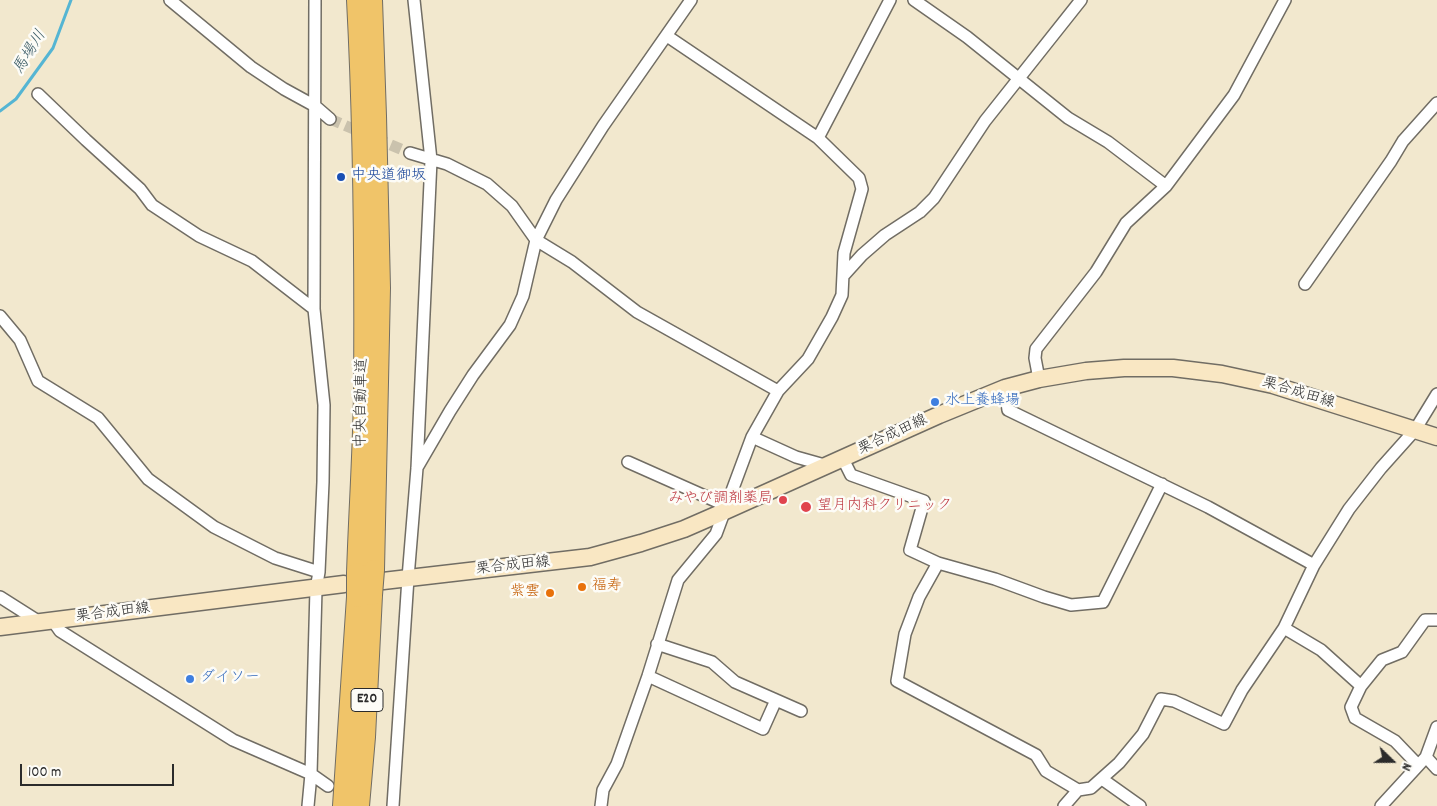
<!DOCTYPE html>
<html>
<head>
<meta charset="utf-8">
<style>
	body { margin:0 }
	#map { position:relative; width:1437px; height:806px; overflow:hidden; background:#f2e8ce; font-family:Dekko,sans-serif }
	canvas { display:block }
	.north { position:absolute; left:1367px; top:736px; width:50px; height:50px; -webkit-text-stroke:4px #fdfcf7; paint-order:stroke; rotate:112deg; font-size:14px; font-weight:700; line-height:20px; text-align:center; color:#2b2b2b }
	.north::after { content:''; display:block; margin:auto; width:18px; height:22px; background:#2b2b2b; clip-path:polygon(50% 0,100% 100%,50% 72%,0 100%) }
	.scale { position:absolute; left:20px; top:764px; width:154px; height:22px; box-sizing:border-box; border:2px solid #2b2b2b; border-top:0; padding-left:6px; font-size:15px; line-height:18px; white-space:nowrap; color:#2b2b2b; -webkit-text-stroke:4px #fdfcf7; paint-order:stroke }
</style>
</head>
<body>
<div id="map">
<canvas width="1437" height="806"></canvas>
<div class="north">N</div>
<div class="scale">100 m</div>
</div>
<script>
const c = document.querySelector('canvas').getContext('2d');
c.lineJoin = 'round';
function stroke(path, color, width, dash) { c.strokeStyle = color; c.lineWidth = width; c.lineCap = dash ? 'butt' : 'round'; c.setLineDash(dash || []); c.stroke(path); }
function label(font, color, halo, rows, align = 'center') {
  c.font = font + ' Dekko,"Klee One",sans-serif'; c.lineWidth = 5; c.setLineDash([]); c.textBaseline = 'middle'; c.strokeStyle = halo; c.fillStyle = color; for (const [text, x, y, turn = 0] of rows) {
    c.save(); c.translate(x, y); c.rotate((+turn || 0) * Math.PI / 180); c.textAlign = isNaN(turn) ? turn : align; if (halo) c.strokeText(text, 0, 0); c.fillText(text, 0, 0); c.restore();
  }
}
stroke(new Path2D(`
	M 0,111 L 16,99 L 53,48 L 71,0`), '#55b5d3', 3);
stroke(new Path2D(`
	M 330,119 L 410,153`), '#cac2ad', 11, [11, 5.5]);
const street = new Path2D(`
	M 170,0 L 251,67 L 284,89 L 315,106 L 330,119
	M 914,0 L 967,37 L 1068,118 L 1108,142 L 1166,186
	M 667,36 L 818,138
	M 38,94 L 86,140 L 140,189 L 152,205 L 199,236 L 252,261 L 314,309
	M 410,153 L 447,164 L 487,184 L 512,206 L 536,240 L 572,262 L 637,312 L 778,391
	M 843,276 L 862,255 L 885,235 L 920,212 L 934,198 L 985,121 L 1081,0
	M 1305,284 L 1391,161 L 1403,141 L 1437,103
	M 0,316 L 20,340 L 38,381 L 98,418 L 148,479 L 214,527 L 275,558 L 319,572
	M 1039,379 L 1035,358 L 1036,349 L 1096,272 L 1126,223 L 1166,186 L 1234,95 L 1285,0
	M 1005,388 L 1008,410 L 1208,507 L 1314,565
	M 843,459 L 851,475 L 924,501 L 910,550 L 938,563
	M 628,462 L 727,506
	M 418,466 L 450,411 L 473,375 L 510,325 L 523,296 L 536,240 L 556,200 L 603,126 L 691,0
	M 828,466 L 796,457 L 752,437 L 778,391 L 808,359 L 832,317 L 842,295 L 844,253 L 862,189 L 859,178 L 818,138 L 890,0
	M 1162,484 L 1103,602 L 1071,605 L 1044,597 L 995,579 L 938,563 L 919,597 L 905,634 L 897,681 L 1036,755 L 1046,771 L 1078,790 L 1091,788 L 1119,763 L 1143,734 L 1161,699 L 1174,701 L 1224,724 L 1242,690 L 1284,628 L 1314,565 L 1349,509 L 1381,468 L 1415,430 L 1437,394
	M 0,597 L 41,623
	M 53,621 L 60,631 L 233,740 L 311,774 L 328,786
	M 1284,628 L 1321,650 L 1361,686 L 1351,707 L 1355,718 L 1395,741 L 1418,765
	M 648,676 L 763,729 L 776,700 L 735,682 L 712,662 L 657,644
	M 1361,686 L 1382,660 L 1402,652 L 1425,620 L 1437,620
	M 776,700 L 801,711
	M 1426,757 L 1437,769
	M 1102,779 L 1140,806
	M 308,806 L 311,774 L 316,589 L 319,572 L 323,482 L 324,405 L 314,309 L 315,0
	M 393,806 L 408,578 L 417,468 L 431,160 L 414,0
	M 601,806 L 603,790 L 617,764 L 648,676 L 678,580 L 716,534 L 752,437
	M 1064,806 L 1078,790
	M 1381,806 L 1426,757 L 1437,727`);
const secondary = new Path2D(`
	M 383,581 L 590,557 L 641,543 L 684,529 L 723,512 L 939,415 L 1005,388 L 1039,379 L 1086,371 L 1124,368 L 1173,368 L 1222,374 L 1273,385 L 1437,437
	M 0,627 L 344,584`);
const highway = new Path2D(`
	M 357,0 C 364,131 365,263 364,395 C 363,454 359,513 357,573
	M 372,0 L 376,116 L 380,288 L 374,570
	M 343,806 L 357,597
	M 359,806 L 365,737 L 372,595`);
stroke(street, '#716d64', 14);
stroke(secondary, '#716d64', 19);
stroke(highway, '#716d64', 22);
stroke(street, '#fff', 11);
stroke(secondary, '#f9e7c3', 16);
stroke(highway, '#f0c469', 20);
const highwayBridge = new Path2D(`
	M 372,595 L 374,570
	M 357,597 L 357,573`);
stroke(highwayBridge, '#716d64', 22, []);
stroke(highwayBridge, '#f0c469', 20);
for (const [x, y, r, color] of [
	[341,177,5,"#1a4fb4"],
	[935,402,5,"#3f7fe0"],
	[783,500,5,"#e0444e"],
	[806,507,6,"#e0444e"],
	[582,587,5,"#e8710a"],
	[550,593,5,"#e8710a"],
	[190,679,5,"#3f7fe0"]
]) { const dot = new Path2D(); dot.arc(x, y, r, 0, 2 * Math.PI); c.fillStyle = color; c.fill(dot); stroke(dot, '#fdfcf7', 2); }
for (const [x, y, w] of [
	[367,700,32]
]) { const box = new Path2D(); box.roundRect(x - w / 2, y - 11.5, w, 23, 4); c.fillStyle = '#fdfcf7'; c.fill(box); stroke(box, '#2b2b2b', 1); }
label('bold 14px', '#2b2b2b', null, [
	["E20",367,700]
]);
label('15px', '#164399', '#fdfcf7', [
	["中央道御坂",351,177]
], 'left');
label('15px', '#2b2b2b', '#fdfcf7', [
	["栗合成田線",1298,394,17],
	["中央自動車道",363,403,-89],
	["栗合成田線",893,436,-25],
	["栗合成田線",513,567,-6],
	["栗合成田線",113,614,-7]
]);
label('15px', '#366cbe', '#fdfcf7', [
	["水上養蜂場",945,402],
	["ダイソー",200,679]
], 'left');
label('15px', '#be3a42', '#fdfcf7', [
	["みやび調剤薬局",773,500],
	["望月内科クリニック",817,507,"left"]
], 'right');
label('15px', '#c56008', '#fdfcf7', [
	["福寿",592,587],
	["紫雲",540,593,"right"]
], 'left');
label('italic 16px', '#3a5b66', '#fdfcf7', [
	["馬場川",31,53,-58]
]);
</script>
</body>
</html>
